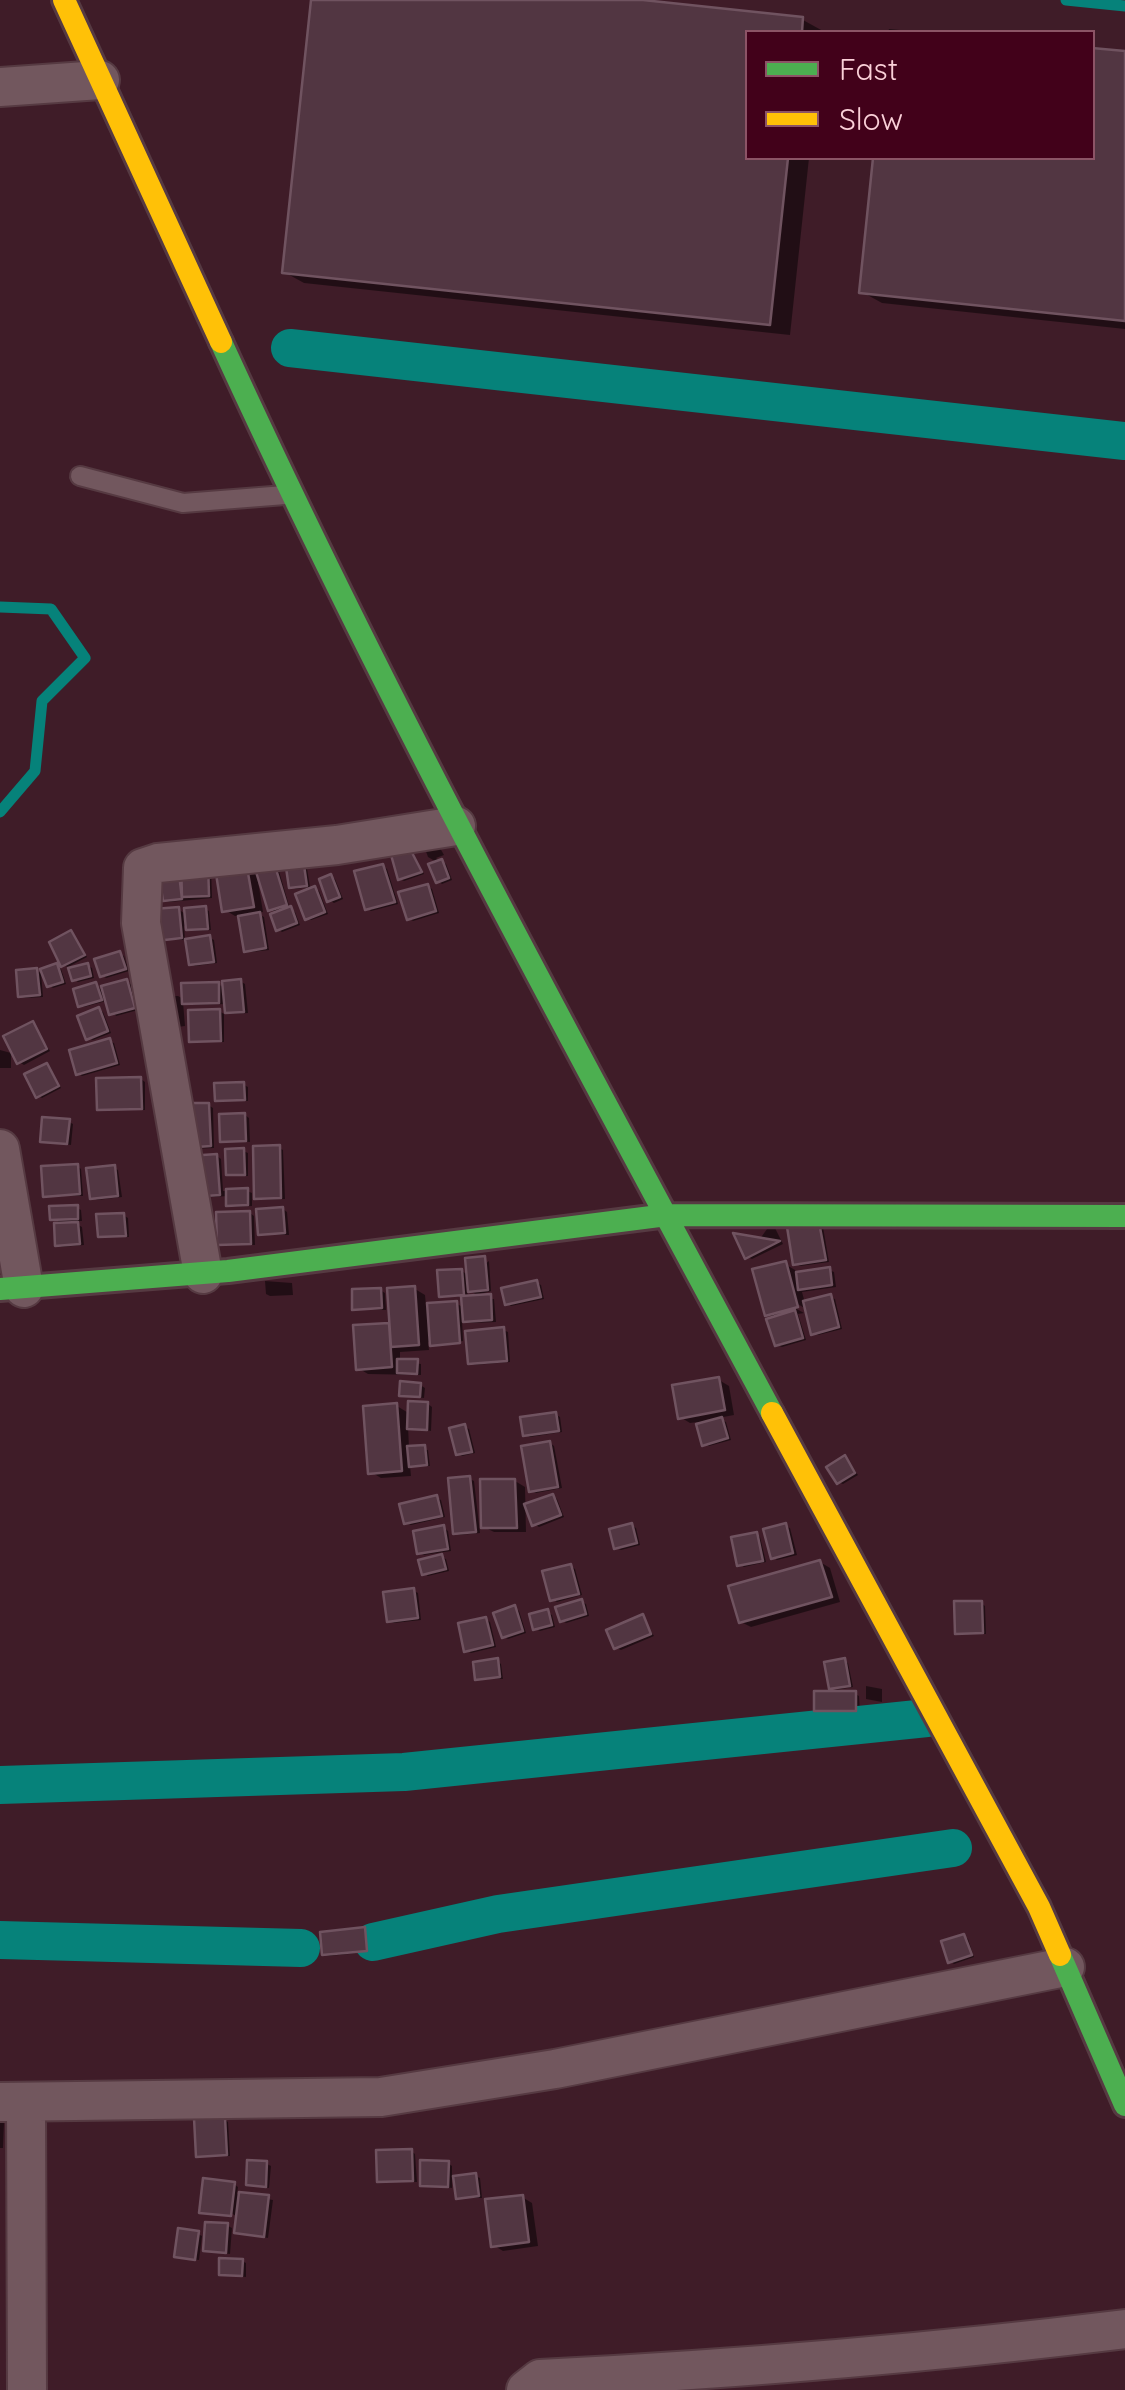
<!DOCTYPE html>
<html>
<head>
<meta charset="utf-8">
<style>
	body { margin:0 }
	#map { position:relative; width:1125px; height:2390px; overflow:hidden; background:#3f1c28; font-family:Quicksand,sans-serif }
	canvas { display:block }
	.legend { position:absolute; left:745px; top:30px; width:350px; height:130px; box-sizing:border-box; background:#42011a; border:2px solid #8c5466; margin:0; padding:12px 18px; list-style:none; font-size:30px; color:#fad0d8 }
	.legend li { display:flex; align-items:center; gap:20px; height:50px }
	.legend b { width:50px; border:2px solid #8c5466 }
</style>
</head>
<body>
<div id="map">
<canvas width="1125" height="2390"></canvas>
<ul class="legend">
<li><b style="height:12px;background:#4caf50"></b>Fast</li>
<li><b style="height:12px;background:#ffc107"></b>Slow</li>
</ul>
</div>
<script>
const c = document.querySelector('canvas').getContext('2d');
c.lineJoin = 'round';
function fill(path, color) { c.fillStyle = color; c.fill(path, 'evenodd'); }
function stroke(path, color, width, dash) { c.strokeStyle = color; c.lineWidth = width; c.lineCap = dash ? 'butt' : 'round'; c.setLineDash(dash || []); c.stroke(path); }
fill(new Path2D(`
	M 314,0 L 619,0 L 803,20 L 823,31 L 748,32 L 748,158 L 809,158 L 790,335 L 304,283 L 284,272 Z
	M 889,29 L 922,32 L 888,32 Z
	M 1125,54 L 1125,329 L 882,303 L 862,292 L 876,158 L 1092,158 Z
	M 435,839 L 444,855 L 436,858 L 446,864 L 452,880 L 442,884 L 438,881 L 438,863 L 428,857 L 423,843 Z
	M 409,844 L 424,874 L 404,881 L 400,879 Z
	M 305,856 L 310,887 L 296,889 L 291,887 Z
	M 276,861 L 290,909 L 295,912 L 300,925 L 282,932 L 278,929 L 279,914 L 270,909 L 260,874 L 257,875 L 263,912 L 256,913 L 264,917 L 269,950 L 251,952 L 247,950 L 241,915 L 235,916 L 225,910 L 217,863 Z
	M 211,866 L 212,898 L 169,902 L 162,898 L 162,905 L 148,906 L 162,874 Z
	M 383,866 L 387,869 L 398,904 L 371,911 L 367,908 Z
	M 331,877 L 335,879 L 343,899 L 334,903 L 329,900 Z
	M 428,886 L 432,889 L 439,913 L 413,921 L 409,918 Z
	M 315,889 L 319,891 L 328,914 L 311,920 L 307,918 Z
	M 178,909 L 187,915 L 205,909 L 209,911 L 211,930 L 193,931 L 184,926 L 185,940 L 158,939 Z
	M 71,933 L 87,957 L 68,967 L 63,965 Z
	M 210,938 L 214,940 L 217,963 L 195,966 L 191,963 Z
	M 120,954 L 124,956 L 129,971 L 106,978 L 102,975 Z
	M 57,966 L 61,969 L 66,984 L 53,988 L 49,985 Z
	M 88,966 L 92,968 L 94,978 L 78,982 L 74,979 Z
	M 37,971 L 41,973 L 43,997 L 25,998 L 21,996 Z
	M 240,981 L 245,984 L 248,1013 L 232,1014 L 228,1012 L 227,1004 L 189,1005 L 183,1002 L 185,1026 L 170,1028 L 164,996 L 178,996 L 184,999 L 218,984 L 226,989 Z
	M 127,982 L 136,987 L 143,998 L 133,992 L 138,1010 L 116,1016 L 106,1001 L 84,1007 L 80,1005 L 96,985 L 101,989 Z
	M 99,1010 L 103,1012 L 111,1033 L 93,1040 L 88,1038 Z
	M 219,1011 L 224,1014 L 224,1042 L 191,1041 Z
	M 32,1023 L 50,1051 L 24,1065 L 19,1062 Z
	M 109,1041 L 114,1043 L 120,1065 L 82,1076 L 78,1073 Z
	M 0,1050 L 11,1053 L 11,1068 L 0,1068 Z
	M 46,1066 L 61,1088 L 42,1098 L 38,1096 Z
	M 141,1079 L 145,1082 L 145,1110 L 99,1109 Z
	M 244,1085 L 248,1087 L 248,1101 L 218,1100 Z
	M 208,1105 L 213,1108 L 214,1148 L 190,1149 Z
	M 245,1115 L 249,1118 L 250,1142 L 222,1140 Z
	M 69,1122 L 73,1124 L 71,1145 L 43,1141 Z
	M 279,1148 L 283,1150 L 285,1199 L 261,1200 L 257,1197 Z
	M 243,1151 L 248,1153 L 248,1176 L 233,1176 L 228,1174 Z
	M 217,1156 L 221,1159 L 223,1191 L 247,1191 L 252,1193 L 252,1206 L 233,1207 L 229,1205 L 228,1196 L 198,1198 Z
	M 77,1166 L 81,1169 L 83,1196 L 46,1195 Z
	M 114,1168 L 118,1170 L 122,1197 L 97,1200 L 92,1197 Z
	M 77,1208 L 81,1210 L 82,1221 L 71,1221 L 82,1227 L 84,1245 L 62,1247 L 58,1245 L 64,1225 L 52,1218 Z
	M 283,1209 L 287,1212 L 289,1235 L 260,1234 Z
	M 250,1213 L 254,1216 L 255,1245 L 219,1243 Z
	M 123,1215 L 128,1218 L 129,1237 L 101,1236 Z
	M 772,1222 L 783,1244 L 752,1259 L 747,1257 Z
	M 823,1227 L 829,1262 L 800,1266 L 796,1264 Z
	M 489,1261 L 491,1291 L 477,1295 L 467,1289 L 468,1298 L 494,1299 L 496,1322 L 470,1323 L 462,1319 L 463,1341 L 433,1345 L 428,1342 L 429,1350 L 400,1352 L 400,1361 L 421,1364 L 421,1375 L 368,1374 L 358,1368 L 355,1327 L 392,1325 L 415,1289 L 425,1295 L 426,1306 L 457,1304 L 465,1308 L 464,1297 L 441,1295 L 462,1271 L 469,1276 Z
	M 785,1264 L 795,1270 L 797,1274 L 829,1270 L 834,1272 L 836,1287 L 802,1292 L 805,1303 L 830,1297 L 835,1299 L 842,1329 L 818,1335 L 814,1333 L 808,1310 L 789,1299 L 786,1303 L 804,1313 L 798,1314 L 806,1340 L 782,1347 L 777,1345 L 775,1319 L 767,1314 Z
	M 265,1281 L 292,1283 L 293,1295 L 270,1296 L 266,1294 Z
	M 537,1283 L 541,1285 L 544,1299 L 511,1306 L 507,1303 Z
	M 380,1290 L 385,1293 L 386,1310 L 355,1309 Z
	M 503,1330 L 508,1332 L 510,1362 L 475,1365 L 470,1363 Z
	M 719,1380 L 729,1386 L 734,1415 L 718,1418 L 726,1422 L 731,1440 L 709,1446 L 704,1444 L 698,1422 L 690,1423 L 680,1417 Z
	M 420,1385 L 425,1388 L 424,1398 L 401,1395 Z
	M 428,1404 L 432,1407 L 431,1431 L 408,1426 L 409,1448 L 428,1450 L 430,1466 L 410,1465 L 411,1476 L 381,1478 L 371,1472 L 397,1406 L 410,1414 Z
	M 555,1414 L 560,1417 L 562,1432 L 530,1437 L 525,1434 Z
	M 465,1427 L 469,1429 L 475,1453 L 462,1456 L 458,1453 Z
	M 550,1443 L 554,1446 L 562,1488 L 536,1493 L 532,1491 Z
	M 845,1458 L 858,1475 L 843,1484 L 838,1482 Z
	M 470,1479 L 474,1481 L 480,1533 L 460,1535 L 455,1533 Z
	M 515,1481 L 525,1487 L 526,1532 L 494,1532 L 484,1527 Z
	M 553,1496 L 557,1499 L 564,1517 L 539,1527 L 534,1524 Z
	M 437,1498 L 441,1500 L 445,1517 L 411,1525 L 406,1523 Z
	M 631,1525 L 636,1528 L 640,1545 L 621,1550 L 616,1548 Z
	M 785,1526 L 790,1528 L 797,1555 L 777,1560 L 773,1557 Z
	M 444,1528 L 448,1531 L 451,1551 L 424,1555 L 420,1553 Z
	M 756,1534 L 760,1537 L 766,1562 L 744,1567 L 740,1564 Z
	M 441,1557 L 446,1559 L 449,1571 L 428,1576 L 424,1573 Z
	M 820,1562 L 830,1568 L 840,1602 L 751,1627 L 741,1622 Z
	M 571,1566 L 575,1569 L 582,1595 L 557,1602 L 552,1599 Z
	M 414,1591 L 418,1593 L 421,1620 L 394,1623 L 389,1621 Z
	M 582,1602 L 586,1604 L 589,1616 L 566,1623 L 562,1620 Z
	M 981,1603 L 985,1606 L 986,1634 L 957,1632 Z
	M 514,1608 L 519,1611 L 526,1633 L 508,1639 L 504,1637 Z
	M 547,1612 L 552,1615 L 555,1627 L 540,1631 L 536,1629 Z
	M 642,1617 L 654,1636 L 621,1650 L 616,1648 Z
	M 486,1619 L 490,1622 L 496,1647 L 471,1653 L 466,1650 Z
	M 497,1661 L 501,1664 L 503,1679 L 477,1678 Z
	M 844,1661 L 848,1663 L 853,1687 L 836,1690 L 831,1688 Z
	M 866,1686 L 882,1689 L 882,1702 L 866,1699 Z
	M 855,1694 L 859,1696 L 860,1712 L 816,1709 Z
	M 364,1930 L 368,1932 L 370,1952 L 329,1956 L 324,1954 Z
	M 964,1936 L 968,1939 L 974,1957 L 954,1964 L 950,1961 Z
	M 224,2119 L 228,2122 L 230,2156 L 198,2155 Z
	M 0,2121 L 4,2123 L 3,2148 L 0,2148 Z
	M 411,2151 L 415,2154 L 417,2182 L 380,2181 Z
	M 448,2163 L 452,2166 L 452,2188 L 422,2184 Z
	M 267,2164 L 271,2166 L 269,2188 L 248,2184 Z
	M 475,2176 L 480,2178 L 482,2198 L 458,2198 Z
	M 234,2184 L 238,2187 L 237,2194 L 273,2200 L 268,2238 L 237,2232 L 238,2217 L 222,2208 L 219,2212 L 226,2216 L 201,2211 Z
	M 522,2197 L 532,2203 L 538,2246 L 503,2251 L 493,2245 Z
	M 228,2226 L 232,2228 L 230,2254 L 205,2250 Z
	M 198,2234 L 202,2236 L 199,2260 L 181,2258 Z
	M 242,2261 L 246,2263 L 246,2277 L 222,2274 Z`), '#0007');
stroke(new Path2D(`
	M 1066,0 L 1125,6
	M 0,607 L 51,609 L 85,658 L 42,701 L 35,771 L 0,812`), '#06827a', 11);
stroke(new Path2D(`
	M 290,348 L 1125,441
	M 0,1785 L 404,1772 L 927,1718
	M 0,1940 L 301,1948
	M 373,1942 L 498,1914 L 953,1848`), '#06827a', 38);
const building = new Path2D(`
	M 311,0 L 643,0 L 803,17 L 802,32 L 748,32 L 748,158 L 788,158 L 770,325 L 282,273 Z
	M 1092,48 L 1125,51 L 1125,321 L 859,293 L 873,158 L 1092,158 Z
	M 405,839 L 422,872 L 398,880 L 388,844 Z
	M 302,851 L 307,886 L 289,888 L 284,854 Z
	M 245,856 L 254,907 L 222,912 L 214,861 Z
	M 272,856 L 287,905 L 268,911 L 253,862 Z
	M 442,859 L 449,878 L 436,883 L 428,864 Z
	M 208,861 L 209,896 L 182,897 L 181,862 Z
	M 383,864 L 395,902 L 365,910 L 354,871 Z
	M 178,865 L 182,899 L 163,901 L 158,868 Z
	M 331,874 L 340,897 L 327,902 L 319,879 Z
	M 428,884 L 436,911 L 407,920 L 398,892 Z
	M 315,886 L 325,912 L 305,920 L 295,894 Z
	M 206,906 L 208,929 L 186,930 L 184,908 Z
	M 291,906 L 297,923 L 276,931 L 270,914 Z
	M 179,907 L 182,938 L 156,941 L 153,909 Z
	M 260,912 L 266,948 L 244,952 L 238,916 Z
	M 71,930 L 85,955 L 61,967 L 49,942 Z
	M 210,935 L 214,962 L 189,965 L 185,939 Z
	M 120,951 L 126,969 L 100,977 L 94,959 Z
	M 57,963 L 63,982 L 47,987 L 40,969 Z
	M 88,963 L 91,976 L 72,981 L 68,968 Z
	M 37,968 L 40,995 L 18,997 L 16,970 Z
	M 127,979 L 135,1008 L 109,1015 L 101,986 Z
	M 241,979 L 244,1012 L 225,1013 L 222,981 Z
	M 96,982 L 102,1000 L 78,1007 L 73,989 Z
	M 219,982 L 219,1003 L 182,1004 L 181,983 Z
	M 99,1007 L 108,1031 L 86,1040 L 77,1016 Z
	M 220,1009 L 221,1041 L 189,1042 L 188,1010 Z
	M 33,1021 L 47,1049 L 17,1064 L 3,1036 Z
	M 110,1038 L 117,1063 L 76,1075 L 69,1050 Z
	M 47,1063 L 59,1086 L 36,1098 L 24,1074 Z
	M 141,1077 L 142,1109 L 97,1110 L 96,1078 Z
	M 244,1082 L 245,1100 L 215,1101 L 214,1083 Z
	M 182,1103 L 209,1103 L 211,1146 L 183,1148 Z
	M 245,1113 L 246,1141 L 220,1142 L 219,1114 Z
	M 42,1117 L 70,1119 L 67,1144 L 40,1142 Z
	M 280,1145 L 281,1198 L 254,1199 L 253,1146 Z
	M 244,1148 L 245,1175 L 226,1175 L 225,1149 Z
	M 217,1154 L 220,1195 L 191,1197 L 188,1156 Z
	M 78,1164 L 80,1194 L 43,1197 L 41,1166 Z
	M 115,1165 L 118,1196 L 90,1199 L 86,1168 Z
	M 248,1188 L 248,1205 L 226,1206 L 226,1189 Z
	M 78,1205 L 78,1219 L 50,1220 L 49,1206 Z
	M 283,1207 L 285,1233 L 258,1235 L 256,1209 Z
	M 250,1211 L 251,1244 L 217,1245 L 216,1212 Z
	M 124,1213 L 126,1236 L 98,1237 L 96,1214 Z
	M 78,1222 L 80,1244 L 55,1246 L 54,1223 Z
	M 819,1222 L 826,1260 L 793,1265 L 787,1227 Z
	M 733,1233 L 780,1241 L 745,1259 Z
	M 485,1256 L 488,1290 L 468,1292 L 465,1258 Z
	M 786,1261 L 798,1307 L 765,1316 L 752,1269 Z
	M 830,1267 L 832,1285 L 798,1290 L 796,1272 Z
	M 462,1269 L 464,1295 L 439,1297 L 437,1270 Z
	M 537,1280 L 541,1297 L 505,1305 L 501,1288 Z
	M 415,1286 L 419,1345 L 391,1347 L 387,1288 Z
	M 381,1288 L 382,1308 L 352,1310 L 352,1289 Z
	M 491,1294 L 492,1320 L 463,1322 L 461,1296 Z
	M 831,1294 L 839,1327 L 811,1335 L 803,1301 Z
	M 457,1301 L 460,1343 L 430,1346 L 427,1303 Z
	M 795,1310 L 803,1338 L 775,1346 L 766,1319 Z
	M 389,1323 L 392,1367 L 356,1370 L 353,1325 Z
	M 504,1327 L 507,1361 L 468,1364 L 465,1331 Z
	M 397,1359 L 418,1359 L 417,1374 L 397,1373 Z
	M 719,1377 L 725,1410 L 678,1419 L 672,1385 Z
	M 400,1381 L 421,1383 L 420,1397 L 399,1396 Z
	M 408,1401 L 428,1402 L 427,1430 L 407,1429 Z
	M 397,1403 L 402,1471 L 368,1474 L 363,1406 Z
	M 556,1412 L 559,1431 L 523,1436 L 520,1417 Z
	M 722,1417 L 728,1438 L 702,1446 L 696,1424 Z
	M 465,1424 L 472,1452 L 456,1455 L 449,1428 Z
	M 550,1441 L 558,1487 L 529,1492 L 521,1446 Z
	M 425,1445 L 427,1465 L 409,1467 L 407,1446 Z
	M 845,1455 L 855,1473 L 837,1484 L 826,1467 Z
	M 470,1476 L 476,1532 L 453,1534 L 448,1478 Z
	M 480,1479 L 515,1479 L 517,1528 L 481,1528 Z
	M 553,1494 L 561,1515 L 532,1526 L 524,1504 Z
	M 437,1495 L 442,1516 L 404,1524 L 399,1504 Z
	M 632,1523 L 637,1543 L 614,1549 L 609,1529 Z
	M 786,1523 L 793,1553 L 771,1559 L 763,1529 Z
	M 444,1525 L 448,1549 L 417,1554 L 413,1531 Z
	M 757,1532 L 763,1561 L 737,1566 L 731,1537 Z
	M 442,1554 L 446,1569 L 422,1575 L 418,1560 Z
	M 820,1560 L 832,1597 L 739,1623 L 728,1586 Z
	M 571,1564 L 579,1594 L 550,1601 L 542,1571 Z
	M 414,1588 L 418,1618 L 387,1622 L 383,1592 Z
	M 582,1599 L 586,1614 L 560,1622 L 555,1607 Z
	M 954,1601 L 982,1601 L 983,1633 L 955,1634 Z
	M 515,1605 L 523,1631 L 502,1638 L 493,1613 Z
	M 548,1609 L 552,1625 L 533,1630 L 529,1614 Z
	M 643,1614 L 651,1634 L 614,1649 L 606,1630 Z
	M 486,1617 L 493,1645 L 464,1652 L 458,1623 Z
	M 498,1658 L 500,1677 L 475,1680 L 473,1662 Z
	M 845,1658 L 850,1686 L 829,1689 L 824,1662 Z
	M 814,1691 L 856,1691 L 856,1711 L 814,1711 Z
	M 365,1927 L 367,1951 L 322,1955 L 320,1932 Z
	M 964,1934 L 972,1955 L 948,1963 L 941,1941 Z
	M 225,2117 L 227,2155 L 196,2157 L 194,2118 Z
	M 412,2149 L 413,2181 L 377,2182 L 376,2150 Z
	M 247,2160 L 267,2161 L 266,2187 L 246,2185 Z
	M 420,2160 L 449,2161 L 448,2187 L 420,2186 Z
	M 476,2173 L 479,2196 L 456,2199 L 453,2176 Z
	M 203,2178 L 235,2182 L 231,2216 L 199,2213 Z
	M 239,2192 L 269,2195 L 264,2237 L 234,2233 Z
	M 523,2195 L 529,2242 L 491,2247 L 485,2199 Z
	M 205,2222 L 228,2223 L 226,2253 L 203,2251 Z
	M 178,2228 L 199,2231 L 195,2260 L 174,2257 Z
	M 219,2258 L 243,2259 L 242,2276 L 219,2275 Z`);
fill(building, '#523642');
stroke(building, '#705360', 2.5);
const lane = new Path2D(`
	M 80,476 L 183,503 L 285,495`);
const street = new Path2D(`
	M 0,87 L 100,80
	M 0,1149 L 24,1288
	M 203,1274 L 141,923 L 143,868 L 158,863 L 337,845 L 456,826
	M 0,2102 L 381,2097 L 555,2069 L 1065,1967
	M 26,2102 L 27,2390
	M 526,2390 L 540,2379 C 735,2369 930,2353 1125,2329`);
const fast = new Path2D(`
	M 221,342 C 388,707 582,1059 772,1413
	M 0,1289 L 228,1271 L 667,1215 L 1125,1216
	M 1060,1955 L 1125,2105`);
const slow = new Path2D(`
	M 64,0 L 221,342
	M 772,1413 L 1039,1907 L 1060,1955`);
stroke(lane, '#563a42', 22);
stroke(street, '#563a42', 42);
stroke(fast, '#563a42', 28);
stroke(slow, '#563a42', 28);
stroke(lane, '#72575e', 18);
stroke(street, '#72575e', 38);
stroke(fast, '#4caf50', 22);
stroke(slow, '#ffc107', 22);
</script>
</body>
</html>
